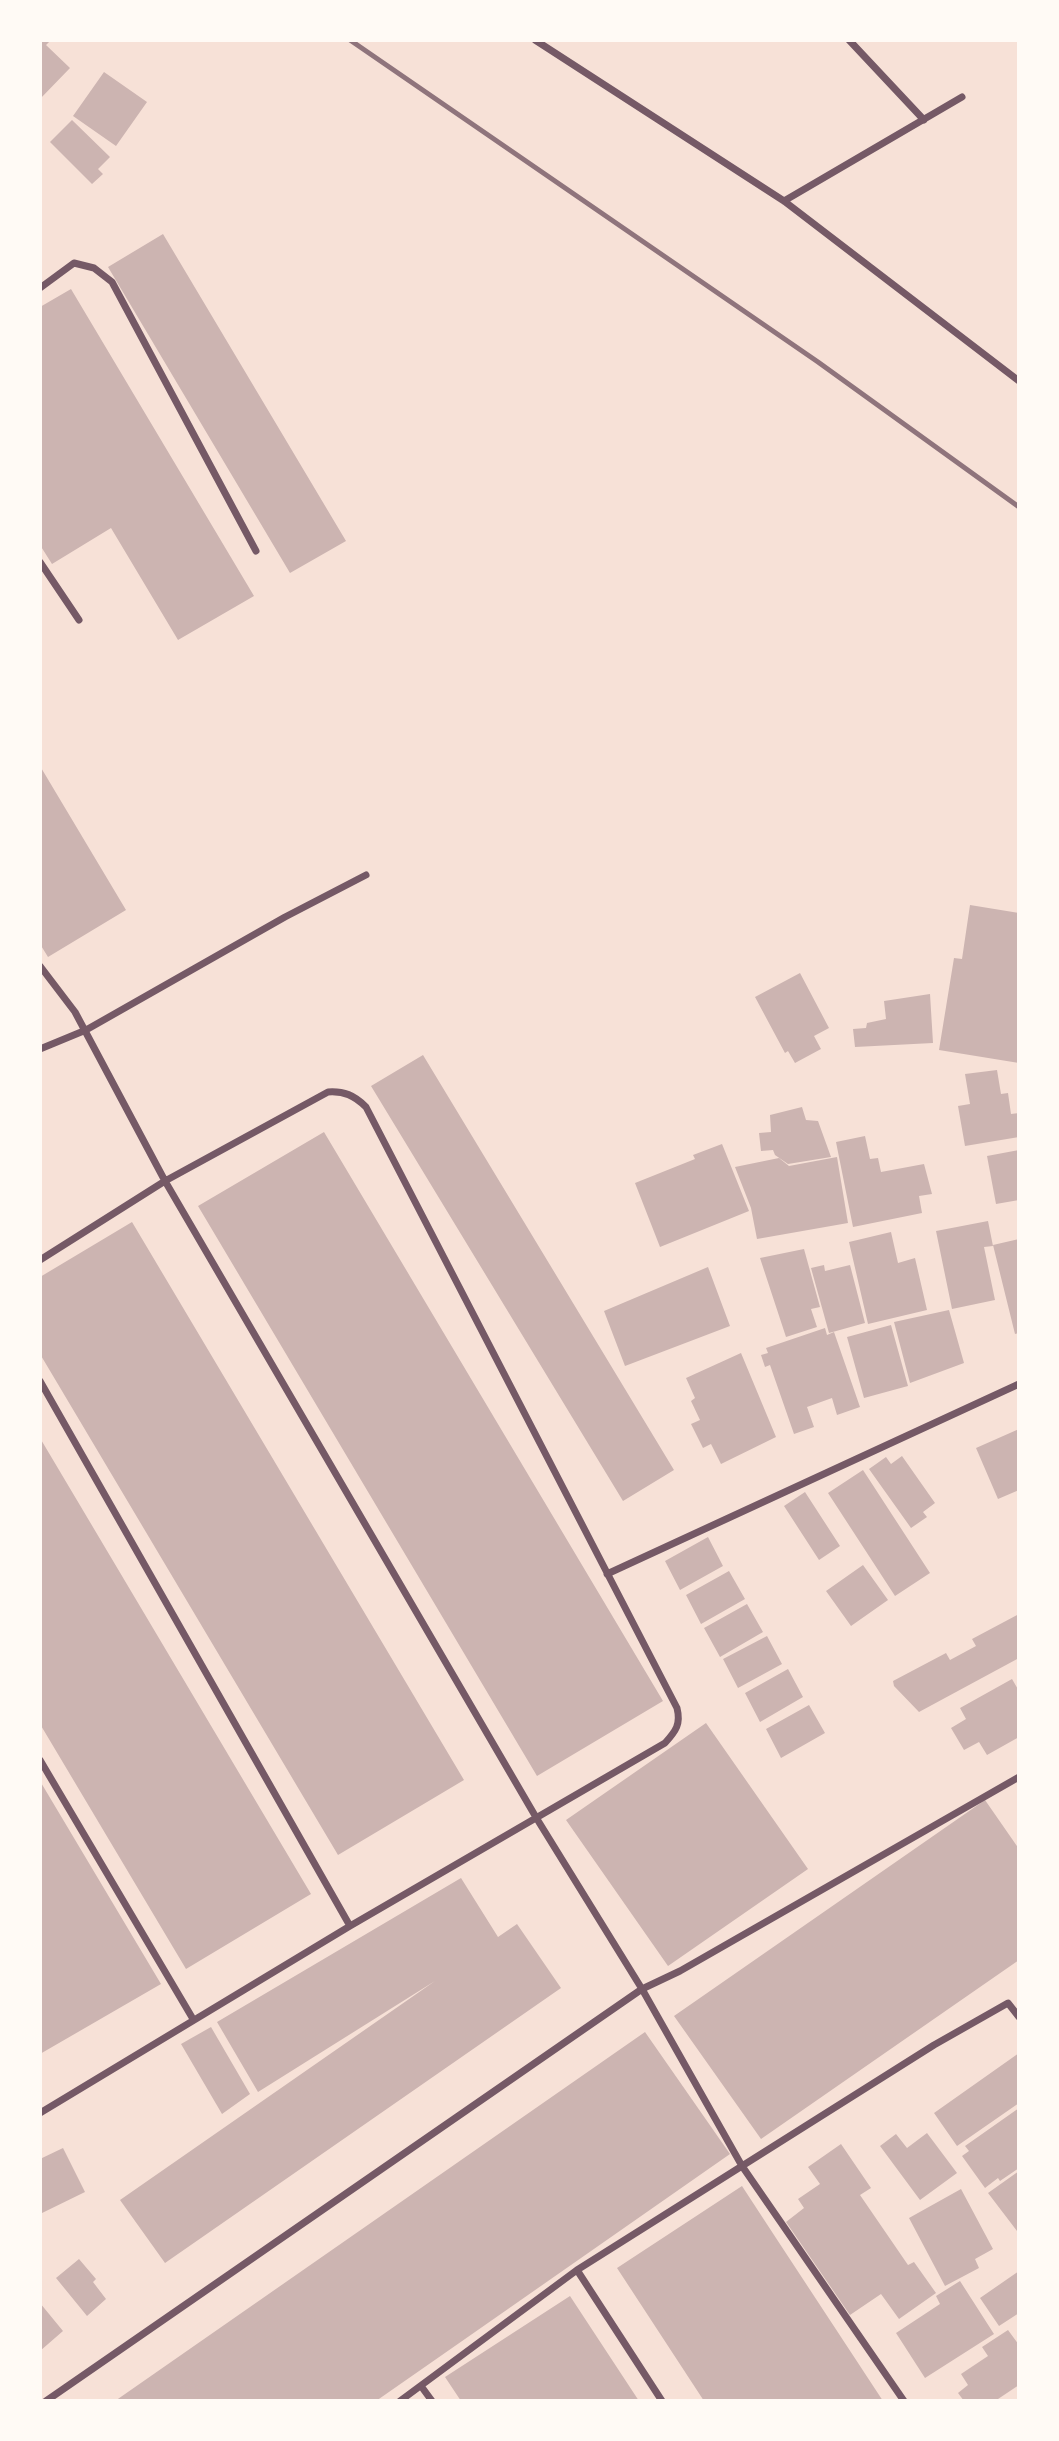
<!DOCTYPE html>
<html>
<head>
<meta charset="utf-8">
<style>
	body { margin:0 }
	#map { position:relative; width:1059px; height:2441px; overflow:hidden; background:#f7e1d7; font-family:Raleway,sans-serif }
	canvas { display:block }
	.frame { position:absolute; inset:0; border:42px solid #fffaf5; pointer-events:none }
</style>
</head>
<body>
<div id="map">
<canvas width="1059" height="2441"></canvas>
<div class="frame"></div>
</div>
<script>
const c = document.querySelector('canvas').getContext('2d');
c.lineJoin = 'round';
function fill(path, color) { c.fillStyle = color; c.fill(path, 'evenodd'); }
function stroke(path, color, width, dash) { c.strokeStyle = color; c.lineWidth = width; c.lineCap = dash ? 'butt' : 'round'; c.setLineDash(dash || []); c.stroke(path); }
fill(new Path2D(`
	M 40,40 L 51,40 L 46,45 L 70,68 L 40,99 Z
	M 104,72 L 147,102 L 116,146 L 73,116 Z
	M 72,120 L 110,157 L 98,169 L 103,174 L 92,184 L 50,142 Z
	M 163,234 L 346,541 L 290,573 L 108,267 Z
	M 71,289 L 254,596 L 178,640 L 111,528 L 52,564 L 40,545 L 40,307 Z
	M 40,766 L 126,910 L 48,957 L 40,944 Z
	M 970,905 L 1019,913 L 1019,1063 L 939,1050 L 954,958 L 962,959 Z
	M 800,973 L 829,1028 L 814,1036 L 821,1049 L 795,1063 L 788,1051 L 785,1053 L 755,997 Z
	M 930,994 L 933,1043 L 855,1047 L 853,1029 L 866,1028 L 867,1023 L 886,1019 L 884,1001 Z
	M 423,1055 L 674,1470 L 623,1501 L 371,1086 Z
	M 997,1070 L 1001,1094 L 1008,1093 L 1011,1114 L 1019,1113 L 1019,1137 L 965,1146 L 958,1106 L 970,1104 L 965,1074 Z
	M 802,1107 L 806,1120 L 818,1121 L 831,1157 L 788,1164 L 775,1155 L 773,1150 L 761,1151 L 759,1133 L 771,1132 L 770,1115 Z
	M 324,1132 L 663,1701 L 537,1776 L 198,1206 Z
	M 865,1136 L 870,1159 L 878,1158 L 881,1172 L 924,1164 L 932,1194 L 919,1196 L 922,1213 L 853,1227 L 836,1142 Z
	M 722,1144 L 749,1211 L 660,1247 L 635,1183 L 695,1159 L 693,1155 Z
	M 1019,1150 L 1019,1200 L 996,1204 L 987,1156 Z
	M 837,1157 L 848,1223 L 757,1239 L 751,1208 L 735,1167 L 779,1158 L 789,1166 Z
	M 988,1221 L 993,1246 L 984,1247 L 995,1300 L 952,1309 L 936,1231 Z
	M 132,1222 L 464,1780 L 338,1855 L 40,1354 L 40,1277 Z
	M 891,1232 L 898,1263 L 915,1258 L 927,1310 L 868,1324 L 849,1242 Z
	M 1019,1239 L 1019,1333 L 1015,1334 L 993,1245 Z
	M 804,1249 L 820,1307 L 811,1309 L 817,1327 L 786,1337 L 760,1258 Z
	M 824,1265 L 825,1271 L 850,1265 L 865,1323 L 829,1333 L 811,1268 Z
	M 708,1267 L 730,1326 L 625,1366 L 604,1311 Z
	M 949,1310 L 964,1363 L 910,1383 L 894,1322 Z
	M 891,1325 L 908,1386 L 864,1398 L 847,1337 Z
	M 825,1328 L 827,1335 L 834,1332 L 860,1407 L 837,1415 L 832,1398 L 807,1407 L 814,1427 L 794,1434 L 770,1365 L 765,1367 L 761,1355 L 768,1353 L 766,1348 Z
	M 741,1353 L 776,1437 L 721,1464 L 711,1444 L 703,1448 L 691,1424 L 700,1420 L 691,1401 L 695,1398 L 686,1378 Z
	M 1019,1429 L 1019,1490 L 998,1499 L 976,1448 Z
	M 40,1438 L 311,1894 L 186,1969 L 40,1724 Z
	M 902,1456 L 935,1503 L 923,1512 L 927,1517 L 911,1528 L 869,1469 L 886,1457 L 891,1464 Z
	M 863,1470 L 930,1573 L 895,1596 L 828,1493 Z
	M 805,1492 L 840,1546 L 819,1560 L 784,1506 Z
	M 708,1537 L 723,1566 L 680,1590 L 665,1561 Z
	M 863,1565 L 888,1600 L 851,1626 L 826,1591 Z
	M 729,1571 L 745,1599 L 701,1624 L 686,1595 Z
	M 747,1604 L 763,1632 L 720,1657 L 704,1628 Z
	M 1019,1614 L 1019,1658 L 919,1712 L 894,1686 L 893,1681 L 946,1653 L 950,1660 L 976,1646 L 972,1639 Z
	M 767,1636 L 782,1664 L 738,1688 L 723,1659 Z
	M 788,1669 L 803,1697 L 760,1722 L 745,1693 Z
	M 1012,1679 L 1019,1691 L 1019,1737 L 987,1755 L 979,1742 L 964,1750 L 951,1728 L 966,1719 L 960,1708 Z
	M 809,1705 L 825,1733 L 781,1758 L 766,1729 Z
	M 706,1723 L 808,1869 L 668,1966 L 566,1820 Z
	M 40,1781 L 161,1984 L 40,2054 Z
	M 985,1800 L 1019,1849 L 1019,1960 L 761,2139 L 674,2016 Z
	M 461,1878 L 498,1937 L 517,1924 L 561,1988 L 165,2263 L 120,2200 L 435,1981 L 258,2092 L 217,2022 Z
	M 211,2027 L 250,2094 L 222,2114 L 181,2044 Z
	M 645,2032 L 730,2154 L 465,2339 L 376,2401 L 115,2401 Z
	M 1019,2053 L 1019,2103 L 957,2146 L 934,2113 Z
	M 1019,2108 L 1019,2168 L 1000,2181 L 998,2178 L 985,2188 L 962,2156 L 969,2151 L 965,2146 Z
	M 927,2133 L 957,2173 L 920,2200 L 880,2146 L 896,2134 L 907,2148 Z
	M 841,2144 L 871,2188 L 860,2195 L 908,2265 L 914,2262 L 936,2293 L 899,2319 L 881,2294 L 850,2315 L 786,2222 L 804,2208 L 798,2199 L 820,2184 L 808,2167 Z
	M 63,2148 L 85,2192 L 40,2214 L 40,2159 Z
	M 1019,2171 L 1019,2229 L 1017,2231 L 988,2193 Z
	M 742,2186 L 774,2235 L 883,2401 L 704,2401 L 617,2268 Z
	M 961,2189 L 993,2249 L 975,2259 L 979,2268 L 945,2286 L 909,2218 Z
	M 79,2259 L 96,2279 L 93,2282 L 106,2299 L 87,2316 L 56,2278 Z
	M 1019,2271 L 1019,2313 L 999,2326 L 980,2298 Z
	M 960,2281 L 994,2334 L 925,2378 L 896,2333 L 940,2304 L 936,2296 Z
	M 570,2296 L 639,2401 L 461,2401 L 445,2377 Z
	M 40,2303 L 63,2331 L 40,2351 Z
	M 1008,2330 L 1019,2345 L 1019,2385 L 995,2401 L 964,2401 L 958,2393 L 968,2385 L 961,2374 L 988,2356 L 982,2347 Z`), '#ccb4b1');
stroke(new Path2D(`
	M 535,40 L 784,201 L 1019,381
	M 849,40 L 924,120
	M 784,201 L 962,97
	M 40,288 L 74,263 L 94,268 L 112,282 L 256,551
	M 40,562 L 79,620
	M 40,966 L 75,1012 L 165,1181 L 537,1819 L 642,1989 L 742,2166 L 904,2401
	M 40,1049 L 86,1030 L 285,917 L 366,875
	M 40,1260 L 165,1181 L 328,1092 C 344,1091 354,1095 366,1107 L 677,1708 C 681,1724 676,1731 665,1743 L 350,1926 L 40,2113
	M 40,1381 L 350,1926
	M 607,1574 L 1019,1384
	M 40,1760 L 193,2019
	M 577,2270 L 662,2401
	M 421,2386 L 432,2401
	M 46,2401 L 642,1989 L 680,1971 L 1019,1777
	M 400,2401 L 577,2270 L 934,2045 L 1008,2003 L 1019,2017`), '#755966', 7);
stroke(new Path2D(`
	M 350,40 L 818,362 L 1019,507`), '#8f747c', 5);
</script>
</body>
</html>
